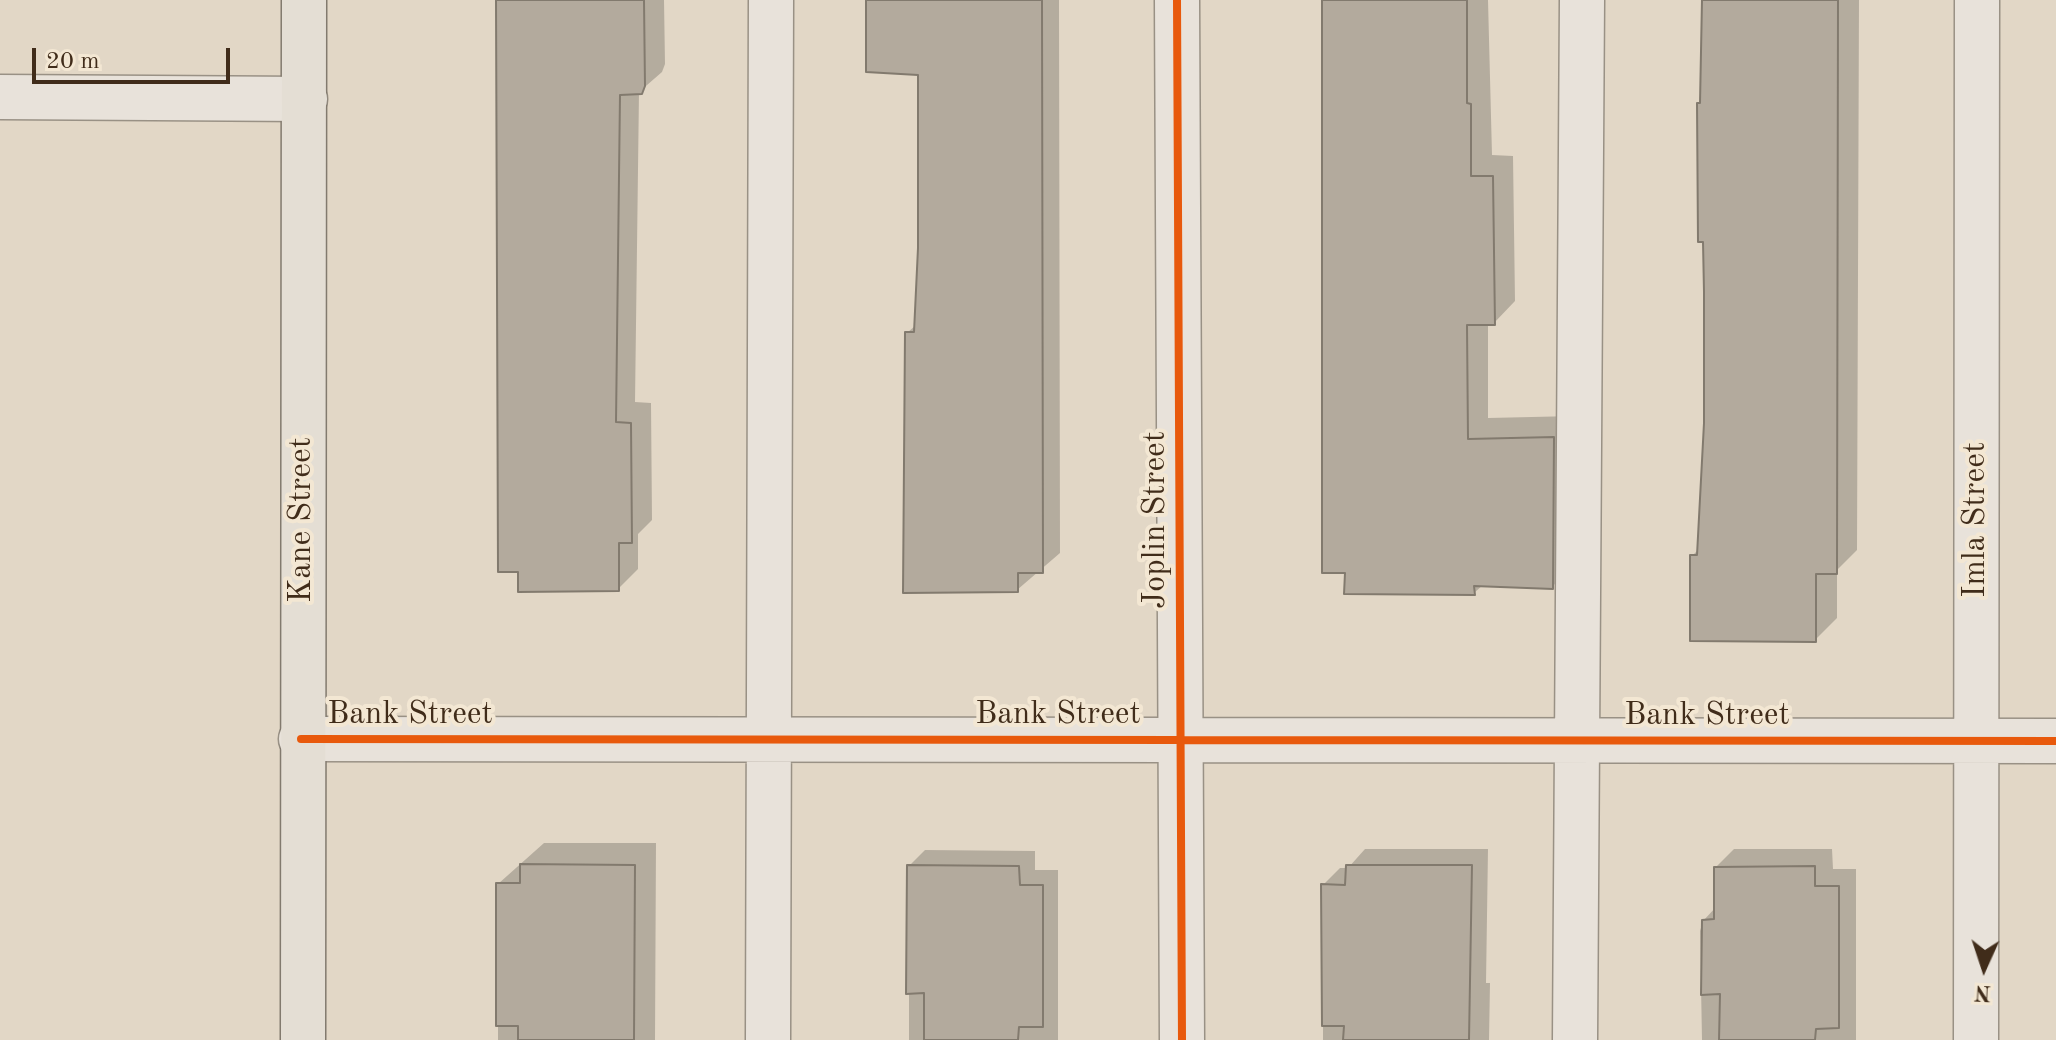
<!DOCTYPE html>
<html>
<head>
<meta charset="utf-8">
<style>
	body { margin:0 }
	#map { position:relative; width:2056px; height:1040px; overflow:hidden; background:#e2d7c6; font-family:"Old Standard TT",serif }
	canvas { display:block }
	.north { position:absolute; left:1944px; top:928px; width:80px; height:80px; -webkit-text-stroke:6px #f3e7d3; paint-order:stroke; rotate:183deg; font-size:22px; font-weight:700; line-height:32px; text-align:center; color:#402c1a }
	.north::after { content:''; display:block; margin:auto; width:28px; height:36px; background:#402c1a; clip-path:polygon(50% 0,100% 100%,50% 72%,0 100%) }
	.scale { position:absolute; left:32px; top:48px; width:198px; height:36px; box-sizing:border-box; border:4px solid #402c1a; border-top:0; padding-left:10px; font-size:24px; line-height:28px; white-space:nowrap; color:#402c1a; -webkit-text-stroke:6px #f3e7d3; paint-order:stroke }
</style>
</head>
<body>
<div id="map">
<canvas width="2056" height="1040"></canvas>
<div class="north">N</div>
<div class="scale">20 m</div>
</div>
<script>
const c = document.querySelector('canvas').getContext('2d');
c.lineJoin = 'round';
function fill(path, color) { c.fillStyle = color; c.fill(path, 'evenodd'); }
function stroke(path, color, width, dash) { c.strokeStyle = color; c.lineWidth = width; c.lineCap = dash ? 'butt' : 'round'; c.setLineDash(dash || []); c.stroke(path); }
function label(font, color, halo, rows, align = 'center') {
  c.font = font + ' "Old Standard TT",serif'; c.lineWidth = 8; c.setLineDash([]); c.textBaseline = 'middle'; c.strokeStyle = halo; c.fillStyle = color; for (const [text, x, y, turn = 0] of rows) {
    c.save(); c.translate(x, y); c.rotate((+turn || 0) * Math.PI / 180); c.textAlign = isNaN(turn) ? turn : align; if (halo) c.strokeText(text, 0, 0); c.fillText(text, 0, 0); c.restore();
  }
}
fill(new Path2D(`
	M 498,0 L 664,0 L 665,64 L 662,72 L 639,92 L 635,402 L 651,403 L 652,520 L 638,534 L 638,569 L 618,589 Z
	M 868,0 L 1059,0 L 1060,553 L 1017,590 L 907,333 L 916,325 L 920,249 L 920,73 Z
	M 1323,0 L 1488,0 L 1492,155 L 1513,156 L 1515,301 L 1494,323 L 1488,323 L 1488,418 L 1575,416 L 1573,565 L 1552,587 L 1483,585 L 1474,593 Z
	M 1703,0 L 1859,0 L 1857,550 L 1837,570 L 1837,618 L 1815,640 L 1692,556 L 1700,548 L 1706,423 L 1706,292 L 1699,104 L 1702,100 Z
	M 544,843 L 656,843 L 655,1040 L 498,1040 L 498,884 Z
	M 1365,849 L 1488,849 L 1486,983 L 1490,983 L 1489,1040 L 1323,1040 L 1323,885 L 1340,868 L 1348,868 Z
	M 1734,849 L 1832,849 L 1833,869 L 1856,869 L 1856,1040 L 1702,1040 L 1700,931 L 1703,921 L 1716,907 L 1716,867 Z
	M 925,850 L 1035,851 L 1035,870 L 1058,870 L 1058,1040 L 909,1040 L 909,866 Z`), '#0003');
const building = new Path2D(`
	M 496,0 L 644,0 L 645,86 L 642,94 L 620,95 L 616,422 L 631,423 L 632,543 L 619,543 L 619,591 L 518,592 L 518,572 L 498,572 Z
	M 866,0 L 1042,0 L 1043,573 L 1018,573 L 1018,592 L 903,593 L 905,332 L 914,332 L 918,248 L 918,75 L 866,72 Z
	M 1322,0 L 1467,0 L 1467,103 L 1471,104 L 1471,176 L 1493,176 L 1495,325 L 1467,325 L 1468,439 L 1554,437 L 1553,589 L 1474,586 L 1475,595 L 1344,594 L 1345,573 L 1322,573 Z
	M 1702,0 L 1838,0 L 1837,574 L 1816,574 L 1816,642 L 1690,641 L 1690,555 L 1697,555 L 1704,423 L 1704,292 L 1703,242 L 1698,242 L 1697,103 L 1700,103 Z
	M 520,864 L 635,865 L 634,1040 L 518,1040 L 518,1026 L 496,1026 L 496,883 L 520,883 Z
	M 907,865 L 1019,866 L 1020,885 L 1043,885 L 1043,1027 L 1019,1027 L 1018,1040 L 924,1040 L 924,993 L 906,994 Z
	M 1346,865 L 1472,865 L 1469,1040 L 1343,1040 L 1344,1026 L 1322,1026 L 1321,884 L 1345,885 Z
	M 1815,866 L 1815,886 L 1839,886 L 1839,1028 L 1816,1029 L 1815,1040 L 1719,1040 L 1720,994 L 1701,995 L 1702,920 L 1714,919 L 1714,867 Z`);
fill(building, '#b3aa9d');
stroke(building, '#827a6e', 2);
const minor = new Path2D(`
	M 1177,0 L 1182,1040
	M 0,97 L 305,99
	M 301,739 L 2056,741
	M 768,1040 L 771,0
	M 1575,1040 L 1582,0
	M 1976,1040 L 1977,0`);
const major = new Path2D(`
	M 303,1040 L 304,0`);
stroke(minor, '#999185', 47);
stroke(major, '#827a6e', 47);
stroke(minor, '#e8e2da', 44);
stroke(major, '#e4ded4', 44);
stroke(new Path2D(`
	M 1177,0 L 1182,1040
	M 301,739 L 2056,741`), '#e8590c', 8);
label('32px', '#402c1a', '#f3e7d3', [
	["Kane Street",302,520,-90],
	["Joplin Street",1156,520,-90],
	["Imla Street",1976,520,-90],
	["Bank Street",410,715],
	["Bank Street",1058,715],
	["Bank Street",1707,716]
]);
</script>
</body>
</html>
